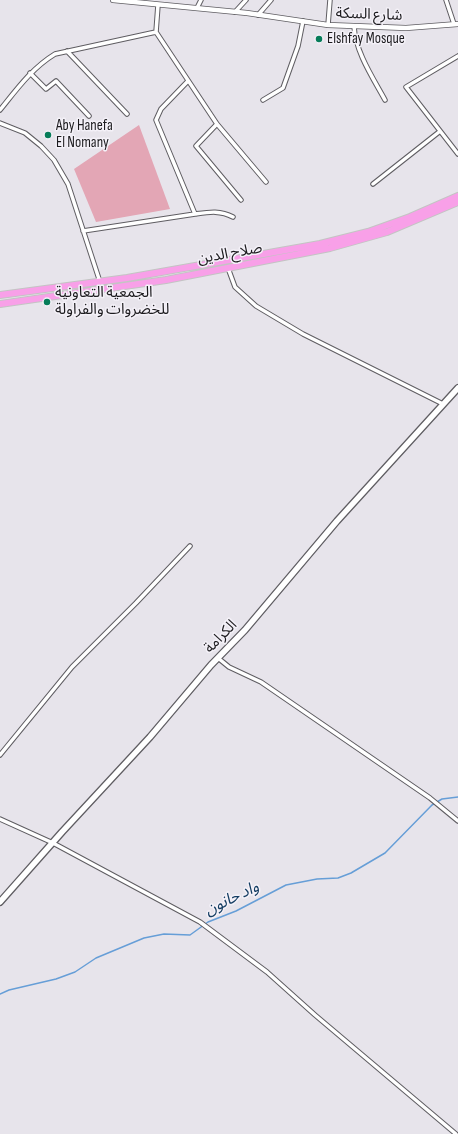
<!DOCTYPE html>
<html>
<head>
<meta charset="utf-8">
<style>
	body { margin:0 }
	canvas { display:block; background:#e7e4eb }
</style>
</head>
<body>
<canvas width="458" height="1134"></canvas>
<script>
const c = document.querySelector('canvas').getContext('2d');
c.lineJoin = 'round';
function fill(path, color) { c.fillStyle = color; c.fill(path, 'evenodd'); }
function stroke(path, color, width, dash) { c.strokeStyle = color; c.lineWidth = width; c.lineCap = dash ? 'butt' : 'round'; c.setLineDash(dash || []); c.stroke(path); }
function label(font, color, halo, rows, align = 'center') {
  c.font = font + ' "Sofia Sans Condensed","Noto Sans Arabic",sans-serif'; c.lineWidth = 3; c.setLineDash([]); c.textBaseline = 'middle'; c.strokeStyle = halo; c.fillStyle = color; for (const [text, x, y, turn = 0] of rows) {
    c.save(); c.translate(x, y); c.rotate((+turn || 0) * Math.PI / 180); c.textAlign = isNaN(turn) ? turn : align; if (halo) c.strokeText(text, 0, 0); c.fillText(text, 0, 0); c.restore();
  }
}
fill(new Path2D(`
	M 139,125 L 170,209 L 96,222 L 74,169 Z`), '#e3a6b5');
stroke(new Path2D(`
	M 0,994 L 9,990 L 56,979 L 75,972 L 96,958 L 144,938 L 164,934 L 190,935 L 208,922 L 236,911 L 286,885 L 317,879 L 338,878 L 351,873 L 385,853 L 432,805 L 442,799 L 458,797`), '#669ed7', 1.5);
const minor = new Path2D(`
	M 446,0 L 454,24
	M 158,5 L 156,32 L 217,124 L 266,182
	M 197,8 L 201,0
	M 235,12 L 246,0
	M 258,15 L 271,0
	M 328,25 L 330,0
	M 354,26 C 355,51 373,78 385,100
	M 67,51 L 127,114
	M 458,56 L 406,87 L 458,154
	M 30,73 L 46,89 L 56,81 L 89,116
	M 263,100 L 283,88 L 298,46 L 303,21
	M 0,110 C 17,89 32,68 55,54 L 156,32
	M 0,123 L 25,133 L 41,146 L 54,160 L 68,184 L 100,282
	M 217,124 L 196,146 L 241,200
	M 373,184 L 439,132
	M 195,214 C 209,212 220,210 233,217
	M 83,231 L 195,214 L 156,120 L 161,109 L 188,81
	M 228,268 L 235,287 L 256,306 L 303,334 L 443,404
	M 218,658 L 229,667 L 261,682 L 430,798 L 458,821
	M 0,755 L 72,667 L 136,603 L 190,546
	M 0,819 L 53,843 L 200,922 L 267,972 L 315,1015 L 456,1134`);
const tertiary = new Path2D(`
	M 113,0 L 247,13 L 328,25 L 406,28 L 458,24`);
const secondary = new Path2D(`
	M 0,902 L 62,832 L 150,737 L 211,665 L 245,630 L 337,521 L 458,388`);
const trunk = new Path2D(`
	M 0,295 L 127,278 L 320,244 L 368,232 L 410,217 L 458,196
	M 0,304 L 166,280 L 330,248 L 387,232 L 458,202`);
stroke(minor, '#5f5d62', 5.5);
stroke(tertiary, '#5f5d62', 6);
stroke(secondary, '#5f5d62', 8);
stroke(trunk, '#c4c4c4', 8);
stroke(minor, '#fff', 3.5);
stroke(tertiary, '#fff', 4.5);
stroke(secondary, '#fff', 5.5);
stroke(trunk, '#f8a0e8', 6);
for (const [x, y, r, color] of [
	[319,39,4,"#067c59"],
	[48,135,4,"#067c59"],
	[47,302,4,"#067c59"]
]) { const dot = new Path2D(); dot.arc(x, y, r, 0, 2 * Math.PI); c.fillStyle = color; c.fill(dot); stroke(dot, '#f4f1f8', 1.5); }
label('15px', '#1c1b1e', '#f4f1f8', [
	["شارع السكة",369,15,2],
	["صلاح الدين",230,254,-10],
	["الكرامة",221,637,-46]
]);
label('15px', '#1c1b1e', '#f4f1f8', [
	["Elshfay Mosque",327,39],
	["Aby Hanefa",56,126],
	["El Nomany",56,143],
	["الجمعية التعاونية",55,293],
	["للخضروات والفراولة",55,310]
], 'left');
label('italic 16px', '#133c61', '#f4f1f8', [
	["واد حانون",232,899,-26]
]);
</script>
</body>
</html>
